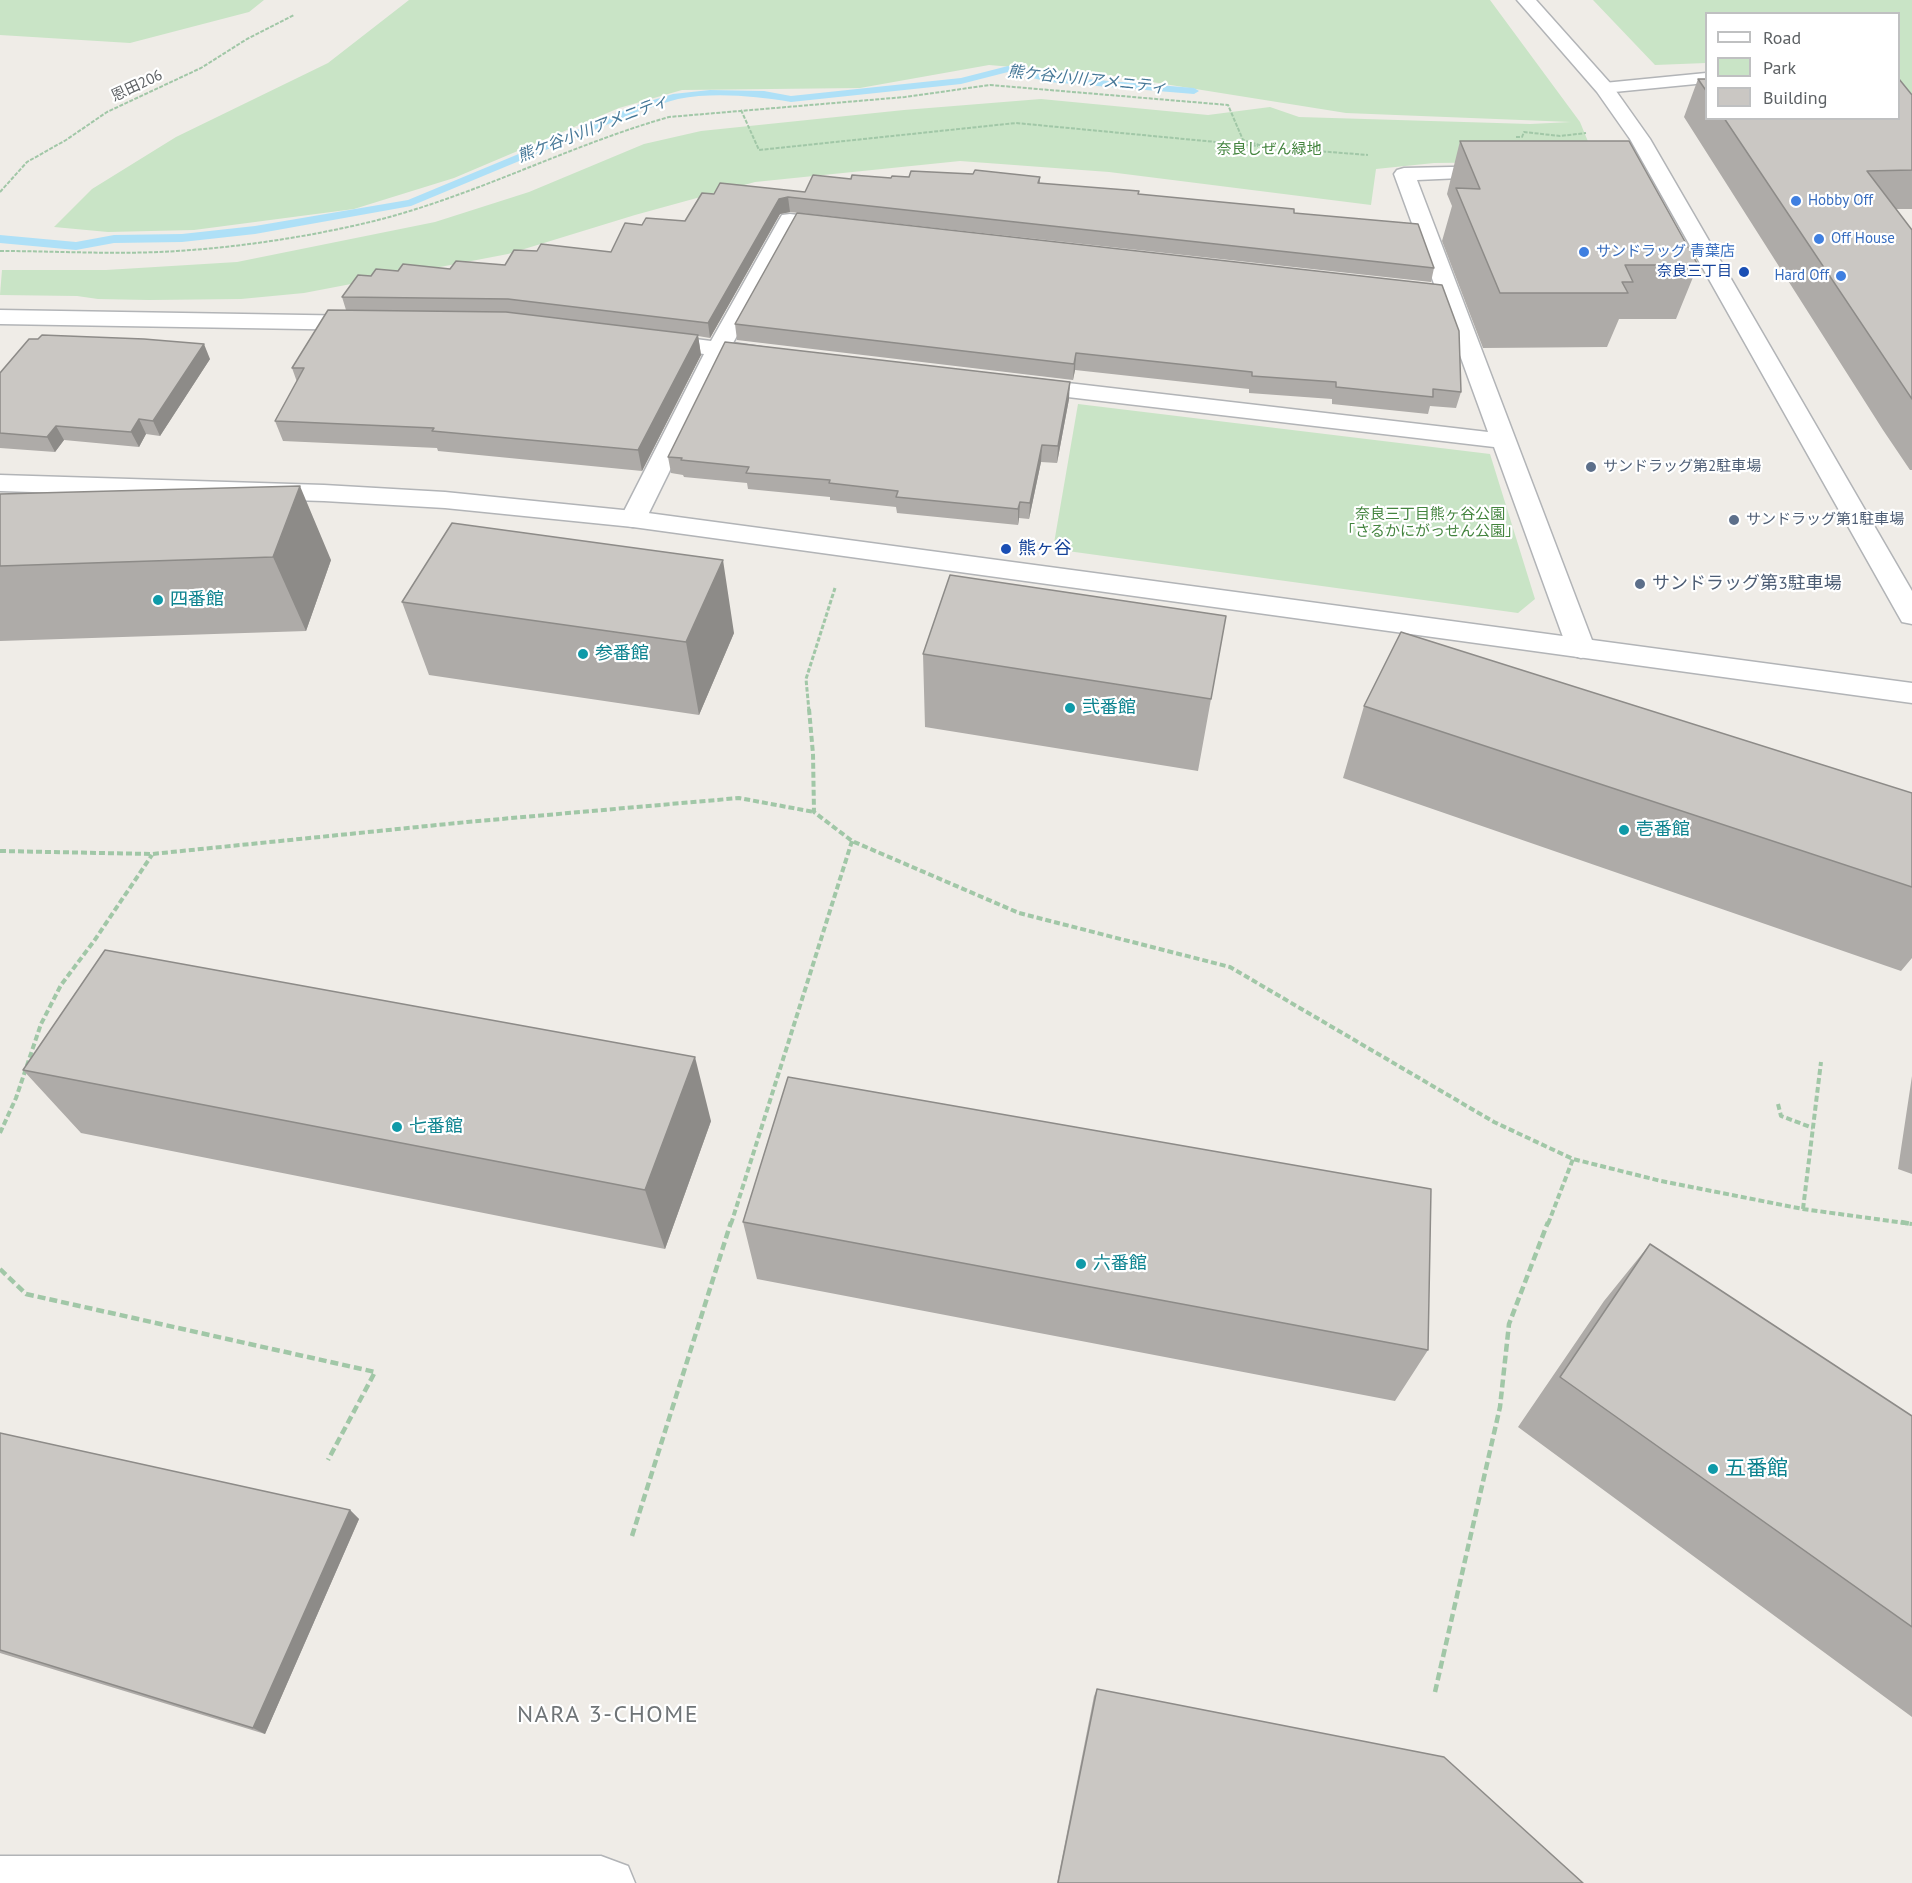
<!DOCTYPE html>
<html>
<head>
<meta charset="utf-8">
<style>
	body { margin:0 }
	#map { position:relative; width:1912px; height:1883px; overflow:hidden; background:#efece7; font-family:"PT Sans",sans-serif }
	canvas { display:block }
	.legend { position:absolute; left:1705px; top:12px; width:195px; height:108px; box-sizing:border-box; background:#fff; border:2px solid #bfc0c1; margin:0; padding:8px 10px; list-style:none; font-size:18px; color:#5e6265 }
	.legend li { display:flex; align-items:center; gap:12px; height:30px }
	.legend b { width:30px; border:2px solid #bfc0c1 }
</style>
</head>
<body>
<div id="map">
<canvas width="1912" height="1883"></canvas>
<ul class="legend">
<li><b style="height:8px;background:#fff"></b>Road</li>
<li><b style="height:16px;background:#c9e4c6"></b>Park</li>
<li><b style="height:16px;background:#cac7c3"></b>Building</li>
</ul>
</div>
<script>
const c = document.querySelector('canvas').getContext('2d');
c.lineJoin = 'round';
function fill(path, color) { c.fillStyle = color; c.fill(path, 'evenodd'); }
function stroke(path, color, width, dash) { c.strokeStyle = color; c.lineWidth = width; c.lineCap = dash ? 'butt' : 'round'; c.setLineDash(dash || []); c.stroke(path); }
function label(font, color, halo, rows, align = 'center') {
  c.font = font + ' "PT Sans","Noto Sans JP",sans-serif'; c.lineWidth = 4.5; c.setLineDash([]); c.textBaseline = 'middle'; c.strokeStyle = halo; c.fillStyle = color; for (const [text, x, y, turn = 0] of rows) {
    c.save(); c.translate(x, y); c.rotate((+turn || 0) * Math.PI / 180); c.textAlign = isNaN(turn) ? turn : align; if (halo) c.strokeText(text, 0, 0); c.fillText(text, 0, 0); c.restore();
  }
}
fill(new Path2D(`
	M 0,0 L 264,0 L 249,12 L 130,43 L 0,35 Z
	M 409,0 L 1490,0 L 1580,122 L 1596,161 L 1434,163 L 1376,169 L 1371,205 L 1109,172 L 960,161 L 755,182 L 635,215 L 508,254 L 304,293 L 241,299 L 149,300 L 98,299 L 77,296 L 0,295 L 2,270 L 106,270 L 237,262 L 435,222 L 529,192 L 644,144 L 701,131 L 904,110 L 1041,99 L 1208,115 L 1270,107 L 1299,117 L 1530,124 L 1571,122 L 1346,113 L 1108,75 L 989,65 L 860,88 L 682,90 L 619,108 L 454,178 L 354,209 L 194,230 L 108,232 L 54,227 L 92,189 L 176,137 L 328,63 Z
	M 1593,0 L 1912,0 L 1912,114 L 1899,112 L 1898,14 L 1706,14 L 1706,63 L 1655,65 Z
	M 1078,404 L 1490,454 L 1535,599 L 1518,613 L 1053,549 Z`), '#c9e4c6');
fill(new Path2D(`
	M 1008,66 L 1049,76 L 1194,88 L 1199,91 L 1194,94 L 1049,82 L 1008,72 L 961,84 L 791,102 C 755,96 714,92 678,99 C 666,102 654,107 642,110 L 411,206 L 255,234 L 182,242 L 114,243 L 76,250 L 0,243 L 0,235 L 76,242 L 114,235 L 182,234 L 255,226 L 408,200 L 634,106 L 673,94 L 710,90 L 764,91 L 791,96 L 961,78 Z`), '#aee0f7');
const service = new Path2D(`
	M 1706,73 L 1706,83 L 1604,93 L 1596,88 L 1604,83 Z`);
const minor = new Path2D(`
	M 1498,166 L 1505,168 L 1508,172 L 1505,176 L 1417,180 L 1595,648 L 1591,655 L 1581,658 L 1571,655 L 1567,648 L 1494,447 L 1025,392 L 1017,390 L 1013,385 L 1017,380 L 1025,378 L 1488,432 L 1394,174 L 1397,170 L 1404,168 Z
	M 790,214 L 846,221 L 849,226 L 846,231 L 838,232 L 797,227 L 733,343 L 773,349 L 777,354 L 773,359 L 765,361 L 726,356 L 646,519 L 642,525 L 633,527 L 624,525 L 620,519 L 704,354 L 648,346 L 644,341 L 648,336 L 656,334 L 711,341 L 779,220 L 782,215 Z
	M 0,310 L 365,316 L 373,318 L 376,323 L 373,328 L 365,330 L 0,324 Z
	M 0,1856 L 601,1856 L 628,1866 L 635,1883 L 0,1883 Z`);
const tertiary = new Path2D(`
	M 1517,0 L 1536,0 L 1611,84 L 1650,139 L 1912,591 L 1912,624 L 1902,622 L 1898,615 L 1630,139 L 1597,92 Z
	M 0,475 L 324,485 L 445,492 L 633,511 L 1912,683 L 1912,703 L 633,527 L 445,508 L 324,501 L 0,491 Z`);
stroke(service, '#b2b4b7', 3);
stroke(minor, '#b2b4b7', 3);
stroke(tertiary, '#b2b4b7', 3);
stroke(new Path2D(`
	M 741,110 L 759,150 L 1016,123 L 1258,146
	M 1516,137 L 1522,137 L 1524,132 L 1560,136 L 1586,133
	M 0,192 L 27,162 L 66,140 L 107,112 L 201,68 L 247,39 L 294,15
	M 0,251 C 59,251 119,255 177,251 C 241,247 307,237 370,222 C 473,197 567,146 669,117 L 905,97 L 990,85 L 1228,105 L 1243,140 L 1266,147 L 1368,155`), '#a1c7a7', 2, [4, 1.5]);
stroke(new Path2D(`
	M 809,711 L 806,679 L 835,588`), '#a1c7a7', 3, [4.5, 2]);
stroke(new Path2D(`
	M 809,709 L 813,754 L 814,812 L 852,841 L 1019,913 L 1230,967 L 1494,1122 L 1573,1159 L 1661,1181 L 1803,1209 L 1912,1224
	M 0,851 L 152,854 L 467,822 L 739,798 L 814,812
	M 1778,1104 L 1781,1116 L 1813,1128
	M 0,1133 L 16,1098 L 41,1024 L 61,985 L 94,941 L 152,855
	M 1803,1209 L 1821,1062
	M 731,1224 L 852,841
	M 1548,1224 L 1573,1159`), '#a1c7a7', 4, [6, 3]);
stroke(new Path2D(`
	M 1901,1222 L 1912,1224
	M 0,1269 L 26,1294 L 375,1372 L 328,1460
	M 632,1536 L 731,1222
	M 1435,1692 L 1500,1407 L 1509,1324 L 1548,1222`), '#a1c7a7', 4.5, [8, 4]);
fill(service, '#fff');
fill(minor, '#fff');
fill(tertiary, '#fff');
fill(new Path2D(`
	M 1698,79 L 1707,79 L 1707,118 L 1899,118 L 1912,95 L 1912,209 L 1896,209 L 1912,230 L 1912,470 L 1910,470 L 1883,430 L 1684,117 Z
	M 1460,141 L 1698,265 L 1676,319 L 1619,319 L 1607,347 L 1483,348 L 1442,241 L 1452,206 L 1447,194 Z
	M 973,174 L 1040,177 L 1040,184 L 1139,194 L 1294,213 L 1434,268 L 1431,282 L 790,212 L 780,214 L 710,338 L 698,336 L 701,355 L 642,471 L 438,451 L 437,448 L 283,441 L 275,421 L 297,382 L 292,368 L 346,310 L 342,297 L 371,276 L 398,271 L 450,269 L 505,265 L 537,251 L 611,252 L 642,225 L 685,221 L 714,194 L 805,192 L 851,179 L 891,178 Z
	M 797,213 L 1461,392 L 1456,408 L 1430,406 L 1428,414 L 1332,404 L 1332,399 L 1249,393 L 1249,389 L 1075,370 L 1073,380 L 737,340 L 735,324 Z
	M 210,359 L 160,436 L 146,434 L 139,447 L 64,440 L 55,452 L 0,448 L 0,373 Z
	M 1069,399 L 1057,463 L 1041,462 L 1029,519 L 1019,518 L 1018,525 L 897,513 L 896,507 L 830,500 L 830,497 L 748,489 L 747,483 L 684,477 L 683,475 L 671,473 L 668,457 Z
	M 0,494 L 331,560 L 306,631 L 0,641 Z
	M 402,602 L 734,633 L 699,715 L 429,675 Z
	M 923,654 L 1211,699 L 1198,771 L 925,727 Z
	M 1364,706 L 1912,793 L 1912,958 L 1901,971 L 1343,778 Z
	M 23,1070 L 711,1121 L 665,1249 L 81,1133 Z
	M 1912,1076 L 1912,1174 L 1898,1169 Z
	M 743,1222 L 1428,1350 L 1395,1401 L 757,1279 Z
	M 1650,1244 L 1912,1416 L 1912,1717 L 1518,1427 L 1604,1301 Z
	M 0,1433 L 350,1510 L 359,1519 L 265,1734 L 0,1653 Z
	M 1097,1689 L 1583,1883 L 1057,1883 L 1094,1696 Z`), '#aeaba8');
fill(new Path2D(`
	M 788,197 L 790,212 L 780,214 L 710,338 L 708,323 L 779,199 Z
	M 698,335 L 701,355 L 642,471 L 638,450 Z
	M 204,344 L 210,359 L 160,436 L 153,421 Z
	M 1076,353 L 1075,370 L 1073,380 L 1074,364 Z
	M 1070,382 L 1069,399 L 1057,463 L 1058,446 Z
	M 139,419 L 146,434 L 139,447 L 131,432 Z
	M 56,426 L 64,440 L 55,452 L 47,437 Z
	M 1042,445 L 1041,462 L 1029,519 L 1030,503 Z
	M 300,486 L 331,560 L 306,631 L 273,557 Z
	M 1020,502 L 1019,518 L 1018,525 L 1018,509 Z
	M 723,560 L 734,633 L 699,715 L 686,642 Z
	M 695,1057 L 711,1121 L 665,1249 L 645,1190 Z
	M 350,1510 L 359,1519 L 265,1734 L 253,1728 Z`), '#8d8b88');
const building = new Path2D(`
	M 1698,79 L 1707,79 L 1707,92 Z
	M 1899,79 L 1912,95 L 1912,170 L 1867,171 L 1912,230 L 1912,399 L 1724,118 L 1899,118 Z
	M 1460,141 L 1629,141 L 1698,265 L 1625,265 L 1633,282 L 1622,282 L 1628,293 L 1500,293 L 1456,188 L 1480,189 Z
	M 975,170 L 1040,177 L 1038,183 L 1139,191 L 1138,194 L 1294,209 L 1294,213 L 1418,224 L 1434,268 L 788,197 L 779,199 L 708,323 L 508,299 L 342,297 L 358,275 L 371,276 L 376,269 L 398,271 L 403,264 L 450,269 L 456,261 L 505,265 L 514,250 L 537,251 L 541,244 L 611,252 L 625,223 L 642,225 L 646,218 L 685,221 L 702,193 L 714,194 L 720,183 L 805,192 L 813,175 L 851,179 L 852,175 L 891,178 L 892,176 L 909,177 L 911,171 L 973,174 Z
	M 797,213 L 1442,285 L 1459,331 L 1461,392 L 1433,389 L 1433,397 L 1336,387 L 1336,382 L 1252,376 L 1252,372 L 1076,353 L 1074,364 L 735,324 Z
	M 328,310 L 506,312 L 698,335 L 638,450 L 432,431 L 434,428 L 275,421 L 304,368 L 292,368 Z
	M 42,335 L 144,339 L 204,344 L 153,421 L 139,419 L 131,432 L 56,426 L 47,437 L 0,433 L 0,373 L 29,339 L 38,339 Z
	M 725,342 L 1070,382 L 1058,446 L 1042,445 L 1030,503 L 1020,502 L 1018,509 L 896,497 L 898,491 L 829,483 L 830,480 L 746,473 L 749,467 L 681,460 L 682,458 L 668,457 Z
	M 300,486 L 273,557 L 0,566 L 0,494 Z
	M 452,523 L 723,560 L 686,642 L 402,602 Z
	M 950,575 L 1226,616 L 1211,699 L 923,654 Z
	M 1401,632 L 1912,793 L 1912,887 L 1364,706 Z
	M 105,950 L 695,1057 L 645,1190 L 23,1070 Z
	M 788,1077 L 1431,1189 L 1428,1350 L 743,1222 Z
	M 1650,1244 L 1912,1416 L 1912,1627 L 1560,1377 Z
	M 0,1433 L 350,1510 L 253,1728 L 0,1650 Z
	M 1097,1689 L 1444,1757 L 1583,1883 L 1058,1883 Z`);
fill(building, '#cac7c3');
stroke(building, '#8d8b88', 1.5);
for (const [x, y, r, color] of [
	[1796,201,6,"#3f7fe0"],
	[1819,239,6,"#3f7fe0"],
	[1584,252,6,"#3f7fe0"],
	[1744,272,6,"#1a4fb4"],
	[1841,276,6,"#3f7fe0"],
	[1591,467,6,"#5c6f8a"],
	[1734,520,6,"#5c6f8a"],
	[1006,549,6,"#1a4fb4"],
	[1640,584,6,"#5c6f8a"],
	[158,600,6,"#0f9aa8"],
	[583,654,6,"#0f9aa8"],
	[1070,708,6,"#0f9aa8"],
	[1624,830,6,"#0f9aa8"],
	[397,1127,6,"#0f9aa8"],
	[1081,1264,6,"#0f9aa8"],
	[1713,1469,6,"#0f9aa8"]
]) { const dot = new Path2D(); dot.arc(x, y, r, 0, 2 * Math.PI); c.fillStyle = color; c.fill(dot); stroke(dot, '#fff', 2); }
label('15px', '#5e6265', '#fff', [
	["恩田206",137,86,-25]
]);
label('15px', '#43843e', '#fff', [
	["奈良しぜん緑地",1269,150],
	["奈良三丁目熊ヶ谷公園",1430,515],
	["「さるかにがっせん公園」",1430,532]
]);
label('15px', '#366cbe', '#fff', [
	["Hobby Off",1808,201],
	["Off House",1831,239],
	["サンドラッグ 青葉店",1596,252],
	["Hard Off",1829,276,"right"]
], 'left');
label('15px', '#164399', '#fff', [
	["奈良三丁目",1732,272]
], 'right');
label('15px', '#4e5e75', '#fff', [
	["サンドラッグ第2駐車場",1603,467],
	["サンドラッグ第1駐車場",1746,520]
], 'left');
label('italic 16px', '#457797', '#fff', [
	["熊ケ谷小川アメニティ",1087,80,6],
	["熊ケ谷小川アメニティ",593,129,-21]
]);
label('18px', '#164399', '#fff', [
	["熊ヶ谷",1018,549]
], 'left');
label('18px', '#4e5e75', '#fff', [
	["サンドラッグ第3駐車場",1652,584]
], 'left');
label('18px', '#0d838f', '#fff', [
	["四番館",170,600],
	["参番館",595,654],
	["弐番館",1082,708],
	["壱番館",1636,830],
	["七番館",409,1127],
	["六番館",1093,1264]
], 'left');
label('21px', '#0d838f', '#fff', [
	["五番館",1725,1469]
], 'left');
c.letterSpacing = '1.5px';
label('24px', '#6f7477', '#fff', [
	["NARA 3-CHOME",608,1715]
]);
c.letterSpacing = '0px';
</script>
</body>
</html>
